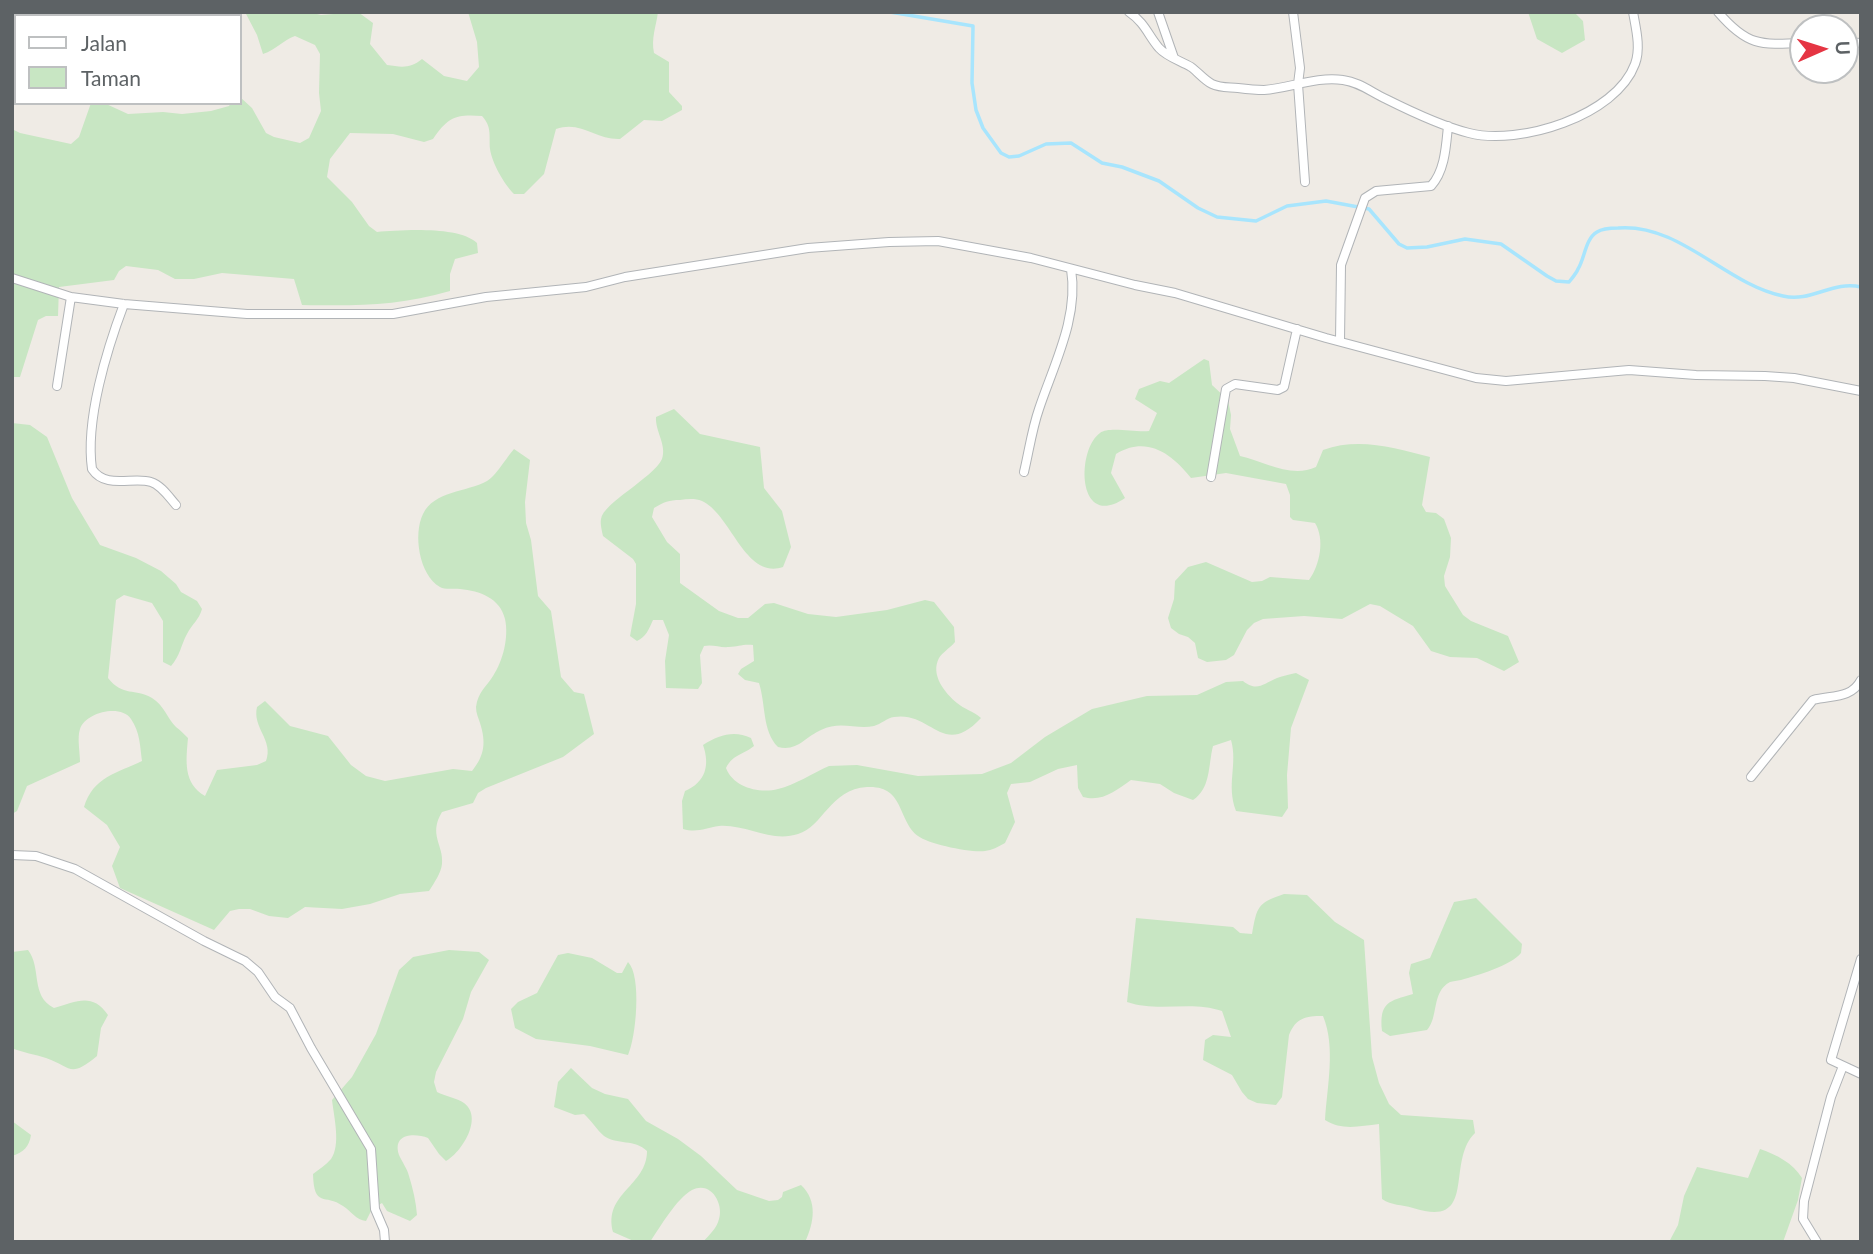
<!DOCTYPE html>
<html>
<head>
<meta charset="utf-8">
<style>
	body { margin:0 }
	#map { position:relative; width:1873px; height:1254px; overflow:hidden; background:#efebe5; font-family:Lato,sans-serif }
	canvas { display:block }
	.frame { position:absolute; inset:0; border:14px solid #5d6265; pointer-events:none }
	.legend { position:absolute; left:14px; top:14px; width:228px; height:91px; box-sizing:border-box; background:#fff; border:2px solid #bec0c1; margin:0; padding:9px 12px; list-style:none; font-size:21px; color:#5d6265 }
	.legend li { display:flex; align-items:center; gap:14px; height:35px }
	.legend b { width:35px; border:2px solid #bec0c1 }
	.north { position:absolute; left:1789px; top:14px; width:70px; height:70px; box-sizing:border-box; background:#fff; border:2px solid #bec0c1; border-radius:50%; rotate:87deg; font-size:19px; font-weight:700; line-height:28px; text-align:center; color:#5d6265 }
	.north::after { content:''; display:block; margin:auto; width:24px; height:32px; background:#e53543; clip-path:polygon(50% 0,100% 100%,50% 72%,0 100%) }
</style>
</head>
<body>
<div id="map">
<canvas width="1873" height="1254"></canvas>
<div class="frame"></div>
<ul class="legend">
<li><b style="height:9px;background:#fff"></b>Jalan</li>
<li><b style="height:19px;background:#c8e6c3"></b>Taman</li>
</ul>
<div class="north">U</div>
</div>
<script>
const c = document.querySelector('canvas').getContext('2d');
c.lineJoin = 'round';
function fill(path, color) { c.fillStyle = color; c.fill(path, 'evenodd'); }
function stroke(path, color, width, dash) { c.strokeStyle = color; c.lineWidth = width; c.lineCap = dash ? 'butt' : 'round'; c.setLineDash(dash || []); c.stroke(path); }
fill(new Path2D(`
	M 245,12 L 309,12 L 321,15 L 358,12 L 373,23 L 370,44 L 387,65 C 401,67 410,69 422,59 L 444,76 L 467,81 L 479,67 L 477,42 L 468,12 L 658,12 C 656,27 651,38 654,53 L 669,62 L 669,92 L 682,106 L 682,110 L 662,121 L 644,120 L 620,139 C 596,140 581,120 556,129 L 544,174 L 524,194 L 514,194 C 504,184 492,163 490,149 C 489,135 492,127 482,116 C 456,114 448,117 433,139 L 424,142 L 393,134 L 350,133 L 330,159 L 327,177 L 352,202 L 369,226 L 377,232 C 402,230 459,226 477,243 L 478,253 L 455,259 L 450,274 L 450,291 C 398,306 357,306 302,305 L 294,279 L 222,273 L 194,279 L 175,279 L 158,270 L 126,266 L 119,271 L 114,280 L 59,287 L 58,316 L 46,316 L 38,320 L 20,377 L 12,377 L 12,129 L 20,133 L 71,144 L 79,137 L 91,103 L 104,103 L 128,114 L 163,112 L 182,114 L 211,111 L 229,106 L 231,103 L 240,103 L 240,97 L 252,108 L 266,133 L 274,137 L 300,143 L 309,138 L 321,111 L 319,93 L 320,54 L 315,45 L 295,36 C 283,40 276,50 263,54 L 257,35 Z
	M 1528,12 L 1574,12 L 1583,21 L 1585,40 L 1562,53 L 1537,39 Z
	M 1204,359 L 1209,361 L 1212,385 L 1228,400 L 1231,415 L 1230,429 L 1240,456 C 1264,461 1291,479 1316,467 L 1323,450 C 1359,437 1395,448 1430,457 L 1422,505 L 1426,512 L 1436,513 L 1444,519 L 1451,538 L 1450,557 L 1444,576 L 1445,586 L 1463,615 L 1471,621 L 1508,636 L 1519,662 L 1504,671 L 1477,658 L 1450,657 L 1431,651 L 1413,626 L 1380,606 L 1370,604 L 1342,619 L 1304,616 L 1263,619 L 1254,623 L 1247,630 L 1234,655 L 1226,660 L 1207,662 L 1198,658 L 1195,643 L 1188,637 L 1179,634 L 1171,628 L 1168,618 L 1174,599 L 1175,581 L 1188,567 L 1206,562 L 1252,582 L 1262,581 L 1270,577 L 1309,580 C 1320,565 1325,539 1315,523 L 1293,520 L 1290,517 L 1290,495 L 1286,484 L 1226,473 L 1191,478 C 1172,454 1147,435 1116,454 L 1111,473 L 1125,498 C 1077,531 1076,450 1100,433 C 1109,426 1137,433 1149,431 L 1157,413 L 1135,399 L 1139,389 L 1160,381 L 1169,383 Z
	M 674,409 L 700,434 L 760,447 L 764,488 L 782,511 L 791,547 L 783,567 C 745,580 731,514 702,501 C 695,498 687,499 680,500 C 669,500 664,502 654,508 L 652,517 L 667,542 L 680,554 L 680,583 L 719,611 L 738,618 L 748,618 L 765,604 L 774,603 L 808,614 L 836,617 L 887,610 L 925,600 L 934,602 L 954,627 L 955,642 C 950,648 943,652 939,658 C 930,675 945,693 957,703 C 964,709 973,711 981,718 C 943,759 932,711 894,717 C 887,718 881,724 874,726 C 856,730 841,720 821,730 C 805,737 797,752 778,747 C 762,731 766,705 759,683 L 745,680 L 738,674 L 741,669 L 754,661 L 753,645 C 742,644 738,647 729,647 C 720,648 713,644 704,646 L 700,655 L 702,683 L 698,689 L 666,688 L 665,661 L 669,635 L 663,620 L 653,620 C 649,629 646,637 637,641 L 630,636 L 636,604 L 636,564 L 633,559 L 603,536 C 602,531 600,524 601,519 C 603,503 653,478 662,459 C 667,445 655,431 656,417 Z
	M 12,423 L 30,425 L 47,437 L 72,498 L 100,545 L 136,558 L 161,571 L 176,584 L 181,592 L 197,601 L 202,609 C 199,620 192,624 187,634 C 181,645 180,656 171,666 L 163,662 L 163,621 L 152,603 L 124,595 L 116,600 L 108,678 C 123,697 135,688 152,698 C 164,705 167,718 176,727 C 181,731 184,734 188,738 C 186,761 183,783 205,796 L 217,770 L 257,765 L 266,761 C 274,740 252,728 257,707 L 265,701 L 290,726 L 328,736 L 351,765 L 366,776 L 385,781 L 453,769 L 472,771 C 485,755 486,742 480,723 C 478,717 476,713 476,707 C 478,692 486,687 493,676 C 503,661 509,637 505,619 C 500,598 480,591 460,589 C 454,588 445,590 440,587 C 419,575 413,534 423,514 C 434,491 467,492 487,481 C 495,477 507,457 514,449 L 530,460 L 525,502 L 526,523 L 531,540 L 538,596 L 551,611 L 561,677 L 574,692 L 584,694 L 594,734 L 563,757 L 486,788 L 478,793 L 473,803 L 442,812 C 428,835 444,845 442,864 C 441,873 434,883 429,891 L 400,894 L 370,904 L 342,909 L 305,907 L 288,918 L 269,916 L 250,909 L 239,909 L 230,911 L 214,930 L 120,888 L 112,866 L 120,847 L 107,825 L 84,807 C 93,777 117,773 142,761 C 140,746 140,732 131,719 C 121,704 86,712 80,729 C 77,738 80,752 80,762 L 27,786 L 17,811 L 12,814 Z
	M 1296,673 L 1309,680 L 1291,728 L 1287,775 L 1288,808 L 1282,817 L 1236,811 C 1226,784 1238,765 1231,740 L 1213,746 C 1208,766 1211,788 1193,800 L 1174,793 L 1160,784 L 1131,780 C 1115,791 1103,802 1083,797 L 1078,788 L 1077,765 L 1058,769 L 1030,782 L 1011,784 L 1007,793 L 1015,822 L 1005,843 C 998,847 992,850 985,851 C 971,853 928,844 918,836 C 897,820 905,785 867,787 C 830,789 823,827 798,834 C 771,843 746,824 719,826 C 706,828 697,833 683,829 L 682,801 L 685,791 C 706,782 710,765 703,745 C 719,735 734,730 751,738 L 754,746 C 743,755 733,754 726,768 C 733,787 759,794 778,789 C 795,785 813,773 829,766 L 857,765 L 918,776 L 982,774 L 1011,763 L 1045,737 L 1092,709 L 1147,696 L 1197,695 L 1226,682 L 1243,681 C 1257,692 1263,684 1277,678 C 1283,676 1290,674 1296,673 Z
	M 1284,894 L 1307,895 L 1335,922 L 1364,940 L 1372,1057 L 1379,1083 L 1389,1104 L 1401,1115 L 1473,1120 L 1475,1133 C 1445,1162 1479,1229 1413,1208 C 1401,1204 1392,1206 1382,1199 L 1379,1124 C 1360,1126 1342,1131 1325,1120 C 1327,1087 1336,1047 1323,1016 C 1305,1016 1296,1018 1289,1035 L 1282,1097 L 1276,1105 L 1257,1103 L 1248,1099 L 1242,1092 L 1232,1075 L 1203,1060 L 1205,1040 L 1213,1035 L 1231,1037 L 1222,1011 C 1190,1000 1160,1013 1127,1002 L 1136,918 L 1233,927 L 1240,933 L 1252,934 C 1257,907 1257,903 1284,894 Z
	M 1476,898 L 1522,944 L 1521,953 C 1510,966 1478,975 1461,980 C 1457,981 1453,981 1450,982 C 1431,992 1439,1017 1427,1030 L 1390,1036 L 1382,1031 C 1379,1002 1389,1001 1413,994 L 1409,973 L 1411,964 L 1430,958 L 1454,902 Z
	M 28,950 C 42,968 30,996 54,1008 C 76,1002 92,992 108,1015 L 101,1028 L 97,1056 C 69,1079 72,1067 46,1058 C 35,1054 23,1053 12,1048 L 12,952 Z
	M 449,950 L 479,952 L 489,960 L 471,992 L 463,1019 L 436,1072 L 434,1082 L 437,1092 C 445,1096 457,1098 464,1103 C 484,1118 461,1153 446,1161 L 439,1154 L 428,1138 C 415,1133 392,1133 399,1155 C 402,1162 407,1168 409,1176 C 413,1189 416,1202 417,1215 L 410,1221 L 387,1211 L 382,1203 L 372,1209 L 366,1221 C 356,1220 351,1211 343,1206 C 325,1193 314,1209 313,1174 C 319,1169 326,1165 331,1159 C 341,1145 334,1117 332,1100 L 352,1077 L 376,1034 L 399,970 L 413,957 Z
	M 568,953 L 592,958 L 617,973 L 622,973 L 628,962 C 642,976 636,1038 628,1055 L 590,1046 L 536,1039 L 515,1028 L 511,1009 L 518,1002 L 537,993 L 558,955 Z
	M 571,1068 L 592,1088 L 605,1094 L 628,1099 L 646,1121 L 678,1139 L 701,1156 L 737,1190 L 769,1201 L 778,1200 L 782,1197 L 783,1192 L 801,1185 C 818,1201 814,1223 805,1242 L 703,1242 C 709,1235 717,1228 719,1219 C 724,1204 711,1180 692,1190 C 677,1198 660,1227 650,1242 L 636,1242 L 613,1232 C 603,1193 647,1186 647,1151 C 635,1139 617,1145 604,1136 C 597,1130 591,1120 584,1114 L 575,1115 L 554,1107 L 558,1082 Z
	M 12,1121 L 31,1135 C 29,1147 24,1152 12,1156 Z
	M 1760,1149 C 1777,1155 1793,1163 1802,1178 L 1798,1200 L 1783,1242 L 1669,1242 L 1678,1225 L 1684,1196 L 1697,1167 L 1748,1178 Z`), '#c8e6c3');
stroke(new Path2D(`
	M 890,12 L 973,26 L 972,83 L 976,110 L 983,128 L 1001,153 L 1009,157 L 1019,156 L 1046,144 L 1071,143 L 1102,163 L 1122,167 L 1159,181 L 1198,208 L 1217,217 L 1256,221 L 1287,206 L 1326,201 L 1369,209 L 1399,244 L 1407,248 L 1427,247 L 1465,239 L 1501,244 L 1547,276 L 1556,281 L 1569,282 C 1572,278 1576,274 1578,269 C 1585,258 1585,239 1597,232 C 1603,228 1611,228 1618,228 C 1680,223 1725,284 1783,296 C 1811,303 1833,280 1861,287`), '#a8e5fd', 3.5);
const street = new Path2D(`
	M 1129,12 C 1145,23 1148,35 1159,48 C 1167,57 1181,61 1191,67 C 1198,72 1204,80 1212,84 C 1220,88 1229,87 1238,88 C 1246,89 1256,90 1264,90 C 1290,88 1317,76 1343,80 C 1359,82 1371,92 1386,99 C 1412,112 1441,126 1469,133 C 1519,146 1616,116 1635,64 C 1641,48 1636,29 1633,12
	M 1158,12 L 1174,58
	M 1293,12 L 1300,68 L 1298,84 L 1305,182
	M 1718,12 C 1747,46 1760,45 1803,43
	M 95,15 L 96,16
	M 193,16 L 194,12
	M 1845,42 L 1861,43
	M 12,278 L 71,297 L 124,304 L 247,314 L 393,314 L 486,297 L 586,287 L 625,277 L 808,248 L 889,242 L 938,241 L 1031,258 L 1135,285 L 1175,293 L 1326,338 L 1476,378 L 1506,381 L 1629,370 L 1696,375 L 1765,376 L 1794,378 L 1861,391
	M 124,304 C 107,349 85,420 92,469 C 106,490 133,476 151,482 C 161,485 169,497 176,505
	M 1340,341 L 1341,265 L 1365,198 L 1376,191 L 1431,186 C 1445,171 1446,146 1448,126
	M 57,386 L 71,297
	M 1024,472 C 1029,451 1032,429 1039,409 C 1054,364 1079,317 1071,269
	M 1211,477 L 1226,389 L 1235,384 L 1278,390 L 1284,387 L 1297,329
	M 1751,777 L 1813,700 C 1832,695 1851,699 1861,680
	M 12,855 L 36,856 L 75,869 L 204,941 L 245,961 L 258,972 L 275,997 L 290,1008 L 311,1048 L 371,1149 L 375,1209 L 384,1230 L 385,1242
	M 1861,959 L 1831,1060 L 1861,1074
	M 1817,1242 L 1803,1219 L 1804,1201 L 1831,1097 L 1843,1066`);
stroke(street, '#b1b4b7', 10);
stroke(street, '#fff', 8);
</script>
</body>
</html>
